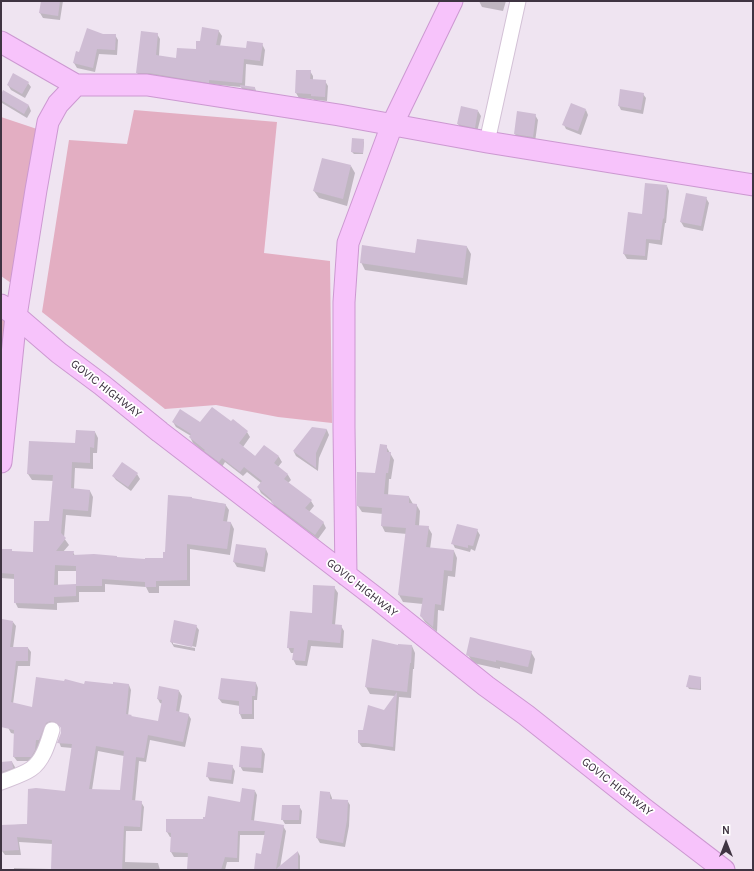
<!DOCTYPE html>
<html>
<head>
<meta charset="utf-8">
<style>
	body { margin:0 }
	#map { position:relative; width:754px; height:871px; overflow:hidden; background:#efe4f1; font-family:Karla,sans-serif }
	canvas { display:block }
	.frame { position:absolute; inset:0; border:2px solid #3f3442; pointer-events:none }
	.north { position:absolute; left:706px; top:823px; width:40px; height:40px; -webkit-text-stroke:3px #fff; paint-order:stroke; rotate:0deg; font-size:11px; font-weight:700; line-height:16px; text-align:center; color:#3f3442 }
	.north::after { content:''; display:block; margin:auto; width:14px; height:18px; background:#3f3442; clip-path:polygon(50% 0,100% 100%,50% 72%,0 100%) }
</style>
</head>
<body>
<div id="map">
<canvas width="754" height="871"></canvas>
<div class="frame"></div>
<div class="north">N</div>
</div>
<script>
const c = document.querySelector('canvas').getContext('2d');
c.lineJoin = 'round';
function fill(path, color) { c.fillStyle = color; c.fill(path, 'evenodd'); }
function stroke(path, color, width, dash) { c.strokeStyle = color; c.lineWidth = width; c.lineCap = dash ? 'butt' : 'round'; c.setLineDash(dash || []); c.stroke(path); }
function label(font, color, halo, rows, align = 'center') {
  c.font = font + ' Karla,sans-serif'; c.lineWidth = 3.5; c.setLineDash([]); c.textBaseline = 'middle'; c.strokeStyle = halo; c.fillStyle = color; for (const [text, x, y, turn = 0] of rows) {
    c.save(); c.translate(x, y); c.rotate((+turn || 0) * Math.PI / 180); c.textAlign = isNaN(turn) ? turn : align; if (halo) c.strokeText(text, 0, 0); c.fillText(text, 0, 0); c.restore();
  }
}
fill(new Path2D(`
	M 134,110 L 277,122 L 264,253 L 330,261 L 332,423 L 278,417 L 216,405 L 165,409 L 42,312 L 69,140 L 127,144 Z
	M 1,117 L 40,130 L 11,283 L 1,276 Z
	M 1,318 L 7,322 L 1,371 Z`), '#e3aec2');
fill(new Path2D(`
	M 42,1 L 63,1 L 60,20 L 43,18 L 40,13 Z
	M 479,1 L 506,1 L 503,11 L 482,7 Z
	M 218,30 L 222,36 L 220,46 L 247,49 L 262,44 L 265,50 L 263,66 L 246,64 L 245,86 L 255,88 L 256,91 L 242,89 L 241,87 L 141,78 L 137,73 L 157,34 L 160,39 L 159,56 L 177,59 L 197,50 L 201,42 Z
	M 102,35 L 115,35 L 118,40 L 117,55 L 99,54 L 95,72 L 77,68 L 74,63 L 80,53 Z
	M 310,71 L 313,76 L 313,80 L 325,81 L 328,86 L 327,101 L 314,100 L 313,99 L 299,98 L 296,93 Z
	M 28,83 L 31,87 L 25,98 L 11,90 L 8,85 Z
	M 3,92 L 29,106 L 31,111 L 27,118 L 2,103 L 1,101 L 1,96 Z
	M 643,94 L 646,98 L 643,114 L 621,110 L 619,106 Z
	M 586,110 L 588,115 L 581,135 L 566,129 L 564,125 Z
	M 478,111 L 481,116 L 477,132 L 461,129 L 458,124 Z
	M 535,115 L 538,120 L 535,142 L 518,139 L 515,134 Z
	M 363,140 L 364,142 L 363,154 L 354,154 L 352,152 Z
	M 351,166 L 355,173 L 347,206 L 319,198 L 314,191 Z
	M 667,186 L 669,191 L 666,223 L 665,223 L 662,245 L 649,243 L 647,260 L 627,259 L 624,254 L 629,213 L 643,215 Z
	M 706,198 L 709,203 L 703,231 L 684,227 L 681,222 Z
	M 467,247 L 471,254 L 467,285 L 365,270 L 361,262 Z
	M 173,422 L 200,423 L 231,423 L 247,432 L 250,437 L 243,447 L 256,457 L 264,446 L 279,457 L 282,462 L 278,467 L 288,475 L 291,480 L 288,483 L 311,501 L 314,506 L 309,512 L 323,522 L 326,528 L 318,539 L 275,507 L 271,501 L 261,493 L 258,487 L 261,483 L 247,472 L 243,476 L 225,462 L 222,467 L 193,443 L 190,437 L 191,436 L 176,427 Z
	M 312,428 L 327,430 L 329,435 L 319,458 L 318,471 L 296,456 L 294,452 Z
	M 95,432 L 98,438 L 97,453 L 93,453 L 93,469 L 75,468 L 74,489 L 90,491 L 93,497 L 91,517 L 66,515 L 64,538 L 69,545 L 63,552 L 73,552 L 75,556 L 146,560 L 164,559 L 192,499 L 225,504 L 229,510 L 227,522 L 231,523 L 234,529 L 230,555 L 190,549 L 190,586 L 159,586 L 159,593 L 149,593 L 146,587 L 105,584 L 105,592 L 79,592 L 79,602 L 57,603 L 57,610 L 18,608 L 15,602 L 15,579 L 1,578 L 1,550 L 12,552 L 34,553 L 50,522 L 54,481 L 32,480 L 28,474 ZM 58,571 L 77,571 L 77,585 L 58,586 Z
	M 386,446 L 394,460 L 391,479 L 389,479 L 388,496 L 409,497 L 413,504 L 416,504 L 420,511 L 419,526 L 428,527 L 432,534 L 430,549 L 454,551 L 457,558 L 455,577 L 448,576 L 444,611 L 438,610 L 437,632 L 425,622 L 421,616 L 423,604 L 403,602 L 399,595 L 407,534 L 385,532 L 382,526 L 383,514 L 362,512 L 358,506 L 376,474 Z
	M 137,474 L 140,479 L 131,491 L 116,480 L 113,476 Z
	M 477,530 L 480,535 L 475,551 L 471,549 L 470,552 L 455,548 L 453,544 Z
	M 266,549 L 268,554 L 265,572 L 237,567 L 234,562 Z
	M 334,587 L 338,593 L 335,625 L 341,626 L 344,631 L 343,648 L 311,646 L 307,666 L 296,665 L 293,659 L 294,653 L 291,653 L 288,647 L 312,614 Z
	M 13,622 L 16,626 L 13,648 L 28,648 L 31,652 L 30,666 L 18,666 L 13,704 L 32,708 L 85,685 L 129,685 L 131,690 L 128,716 L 159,722 L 163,704 L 160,703 L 158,699 L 179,691 L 182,696 L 179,713 L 188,714 L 191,719 L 185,747 L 150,740 L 146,762 L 139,761 L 135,802 L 141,802 L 144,807 L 142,831 L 126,831 L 125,862 L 158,863 L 160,870 L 14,870 L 14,868 L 52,869 L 53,844 L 19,842 L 21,855 L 5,855 L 2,851 L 1,826 L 28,824 L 66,792 L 72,748 L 61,747 L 59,742 L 62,733 L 62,728 L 59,726 L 53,726 L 42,745 L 39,745 L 37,755 L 34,761 L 17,761 L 14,757 L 15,734 L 11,733 L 1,715 L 1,634 ZM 98,751 L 124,756 L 121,791 L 92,790 Z
	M 196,626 L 199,630 L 196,647 L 173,642 L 173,644 L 195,648 L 195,651 L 174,647 L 171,642 Z
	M 373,641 L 399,646 L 412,646 L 415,653 L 414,669 L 413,669 L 411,698 L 399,697 L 395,751 L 369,747 L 362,747 L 359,743 L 364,732 L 385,711 L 395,696 L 370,694 L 366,687 Z
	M 531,652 L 535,659 L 532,674 L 500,667 L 500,669 L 473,663 L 468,655 Z
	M 700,678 L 701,680 L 701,690 L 689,689 L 688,687 Z
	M 256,683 L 258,688 L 257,700 L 254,700 L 254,719 L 242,719 L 240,714 L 240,706 L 222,703 L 219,699 Z
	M 262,749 L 265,754 L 263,773 L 243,771 L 240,766 Z
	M 12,762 L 15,767 L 15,773 L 3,777 L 1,773 L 1,763 Z
	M 232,766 L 235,771 L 233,784 L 210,781 L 207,776 Z
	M 255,791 L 257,795 L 254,821 L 283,826 L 286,831 L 280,868 L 298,852 L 300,856 L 300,870 L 255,870 L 262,855 L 265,835 L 240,835 L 239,862 L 227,862 L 225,870 L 188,870 L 189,857 L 174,857 L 171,852 L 172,837 L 170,837 L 167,832 L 167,820 L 204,820 L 241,803 Z
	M 330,793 L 332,798 L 332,800 L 347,800 L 350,805 L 349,826 L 345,847 L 320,843 L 317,838 Z
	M 299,806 L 302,811 L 301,824 L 285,824 L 282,819 Z`), '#0003');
fill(new Path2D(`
	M 41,1 L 60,1 L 58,16 L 39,13 Z
	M 202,27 L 219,30 L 216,45 L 246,48 L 247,41 L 263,43 L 260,61 L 244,59 L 242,83 L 209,80 L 209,83 L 149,73 L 136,73 L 141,31 L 158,33 L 156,55 L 176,58 L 177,48 L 196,49 L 196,41 L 200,41 Z
	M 87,28 L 103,34 L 116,34 L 115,50 L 97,49 L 93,68 L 73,63 L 76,51 L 79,52 Z
	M 296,70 L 311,70 L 310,79 L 326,80 L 325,97 L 311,96 L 311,94 L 295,93 Z
	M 13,73 L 29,82 L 22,94 L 7,85 Z
	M 240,85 L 255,87 L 255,90 L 240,87 Z
	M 620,89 L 644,93 L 641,110 L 618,106 Z
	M 3,90 L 29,105 L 24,114 L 1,100 L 1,94 Z
	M 571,103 L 586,109 L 578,131 L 562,125 Z
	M 461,106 L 478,110 L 475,128 L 457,124 Z
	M 517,111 L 536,114 L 533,137 L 514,134 Z
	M 352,138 L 364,139 L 363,153 L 351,152 Z
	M 322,158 L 351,165 L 343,199 L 313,191 Z
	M 645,183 L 667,185 L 664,219 L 663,218 L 660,240 L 646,239 L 645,256 L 623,254 L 628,212 L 642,214 Z
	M 686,193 L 707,197 L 701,226 L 680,222 Z
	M 417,239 L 467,246 L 463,278 L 360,263 L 362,245 L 415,253 Z
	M 212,407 L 231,421 L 233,419 L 248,431 L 239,443 L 255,456 L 264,445 L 279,456 L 274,463 L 288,474 L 284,479 L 312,500 L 305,508 L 324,522 L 315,535 L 271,502 L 272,500 L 257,487 L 262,481 L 244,467 L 240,472 L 222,458 L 219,462 L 204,451 L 205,450 L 189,437 L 191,434 L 172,422 L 180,409 L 200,422 Z
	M 312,427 L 327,429 L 316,453 L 316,468 L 293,451 Z
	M 76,430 L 95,431 L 94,448 L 90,447 L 90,463 L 72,462 L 71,488 L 90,490 L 88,511 L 63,509 L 61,533 L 66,538 L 56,551 L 74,551 L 73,555 L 94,554 L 117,556 L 117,557 L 145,559 L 145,558 L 163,558 L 163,552 L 165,552 L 168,495 L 192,497 L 192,498 L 226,504 L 223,521 L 231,522 L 227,549 L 187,544 L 187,580 L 156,581 L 156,587 L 145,587 L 145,582 L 102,579 L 102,586 L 76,586 L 76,596 L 54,597 L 54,604 L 14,603 L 14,574 L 1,573 L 1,549 L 12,549 L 12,551 L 33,552 L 34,521 L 49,521 L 53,475 L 27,474 L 29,441 L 75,443 ZM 55,565 L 76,566 L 76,584 L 54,585 Z
	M 380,444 L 387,445 L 387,452 L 391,452 L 388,473 L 386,473 L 384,494 L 409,496 L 409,503 L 417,504 L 415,525 L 429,526 L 426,547 L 454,550 L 452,571 L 444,570 L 441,605 L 435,604 L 433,627 L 420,616 L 423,598 L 398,595 L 406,528 L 381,526 L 382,508 L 357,506 L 357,472 L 375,473 Z
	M 122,462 L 138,473 L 128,487 L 112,476 Z
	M 457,524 L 478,529 L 473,546 L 468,545 L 468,548 L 451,544 Z
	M 236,544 L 266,548 L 263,567 L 233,562 Z
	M 313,585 L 335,586 L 332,624 L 342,625 L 340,643 L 308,640 L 305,661 L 292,660 L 294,648 L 287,648 L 290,611 L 312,613 Z
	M 2,619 L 13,621 L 10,647 L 28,647 L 28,661 L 16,661 L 11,702 L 32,707 L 36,677 L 64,681 L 65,679 L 84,684 L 85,681 L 113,684 L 113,682 L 129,684 L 126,714 L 132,715 L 131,716 L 158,721 L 162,700 L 157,699 L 159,686 L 179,690 L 176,711 L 189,714 L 183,742 L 148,735 L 144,758 L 136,757 L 132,800 L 142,801 L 140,827 L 124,826 L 122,870 L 51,870 L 52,840 L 17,837 L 19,850 L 1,851 L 1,825 L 27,824 L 28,789 L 36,788 L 65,791 L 72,744 L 57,743 L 61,733 L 61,728 L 58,724 L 55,722 L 50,721 L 46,723 L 44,727 L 39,740 L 36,740 L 35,750 L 31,757 L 13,757 L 14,730 L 1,727 L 1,627 ZM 96,746 L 124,751 L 120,790 L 89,789 Z
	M 174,620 L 197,625 L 192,647 L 170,642 Z
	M 470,637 L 532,651 L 528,667 L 496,660 L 496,662 L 468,656 L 466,655 Z
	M 372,639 L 398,645 L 398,644 L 412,645 L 411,663 L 410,663 L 407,692 L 365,687 Z
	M 689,675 L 701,677 L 700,689 L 686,687 Z
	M 221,678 L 256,682 L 255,696 L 252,696 L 252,714 L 239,714 L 239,701 L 218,699 Z
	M 397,692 L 393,747 L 366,743 L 358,743 L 358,730 L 363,730 L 368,705 L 384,710 Z
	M 241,746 L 262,748 L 261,768 L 239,767 Z
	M 12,761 L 13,768 L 1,772 L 1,762 Z
	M 208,762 L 233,765 L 231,780 L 206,777 Z
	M 242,788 L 255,790 L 251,820 L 284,825 L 276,869 L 298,851 L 298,870 L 254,870 L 256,853 L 261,854 L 265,831 L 238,831 L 237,858 L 225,857 L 221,870 L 187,870 L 188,853 L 170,852 L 171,833 L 166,832 L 166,819 L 203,819 L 203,817 L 205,817 L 208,796 L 240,802 Z
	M 320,791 L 330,792 L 330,799 L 348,800 L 347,820 L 343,843 L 316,838 Z
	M 282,805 L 300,805 L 299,820 L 281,820 Z`), '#cfbdd4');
const street = new Path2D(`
	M 487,142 L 518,1
	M 1,782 C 11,778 22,775 31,769 C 43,761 48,743 52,730`);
const secondary = new Path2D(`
	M 1,42 L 76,85 L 147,85 L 339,115 L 487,142 L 753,185
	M 1,305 L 16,316 L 59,353 L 102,385 L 160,432 L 380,601 L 486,686 L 526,715 L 643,808 L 724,870
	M 1,462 L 16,316 L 36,190 L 48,122 L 58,104 L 76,85
	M 346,575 L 344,428 L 344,302 L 348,243 L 392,125 L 452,1`);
stroke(street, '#d3c1d6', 17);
stroke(secondary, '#cc98d1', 23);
stroke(street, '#fff', 15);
stroke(secondary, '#f7c3fb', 21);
label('12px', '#3f3442', '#fff', [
	["GOVIC HIGHWAY",106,389,38],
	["GOVIC HIGHWAY",362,588,38],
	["GOVIC HIGHWAY",617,787,38]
]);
</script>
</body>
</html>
